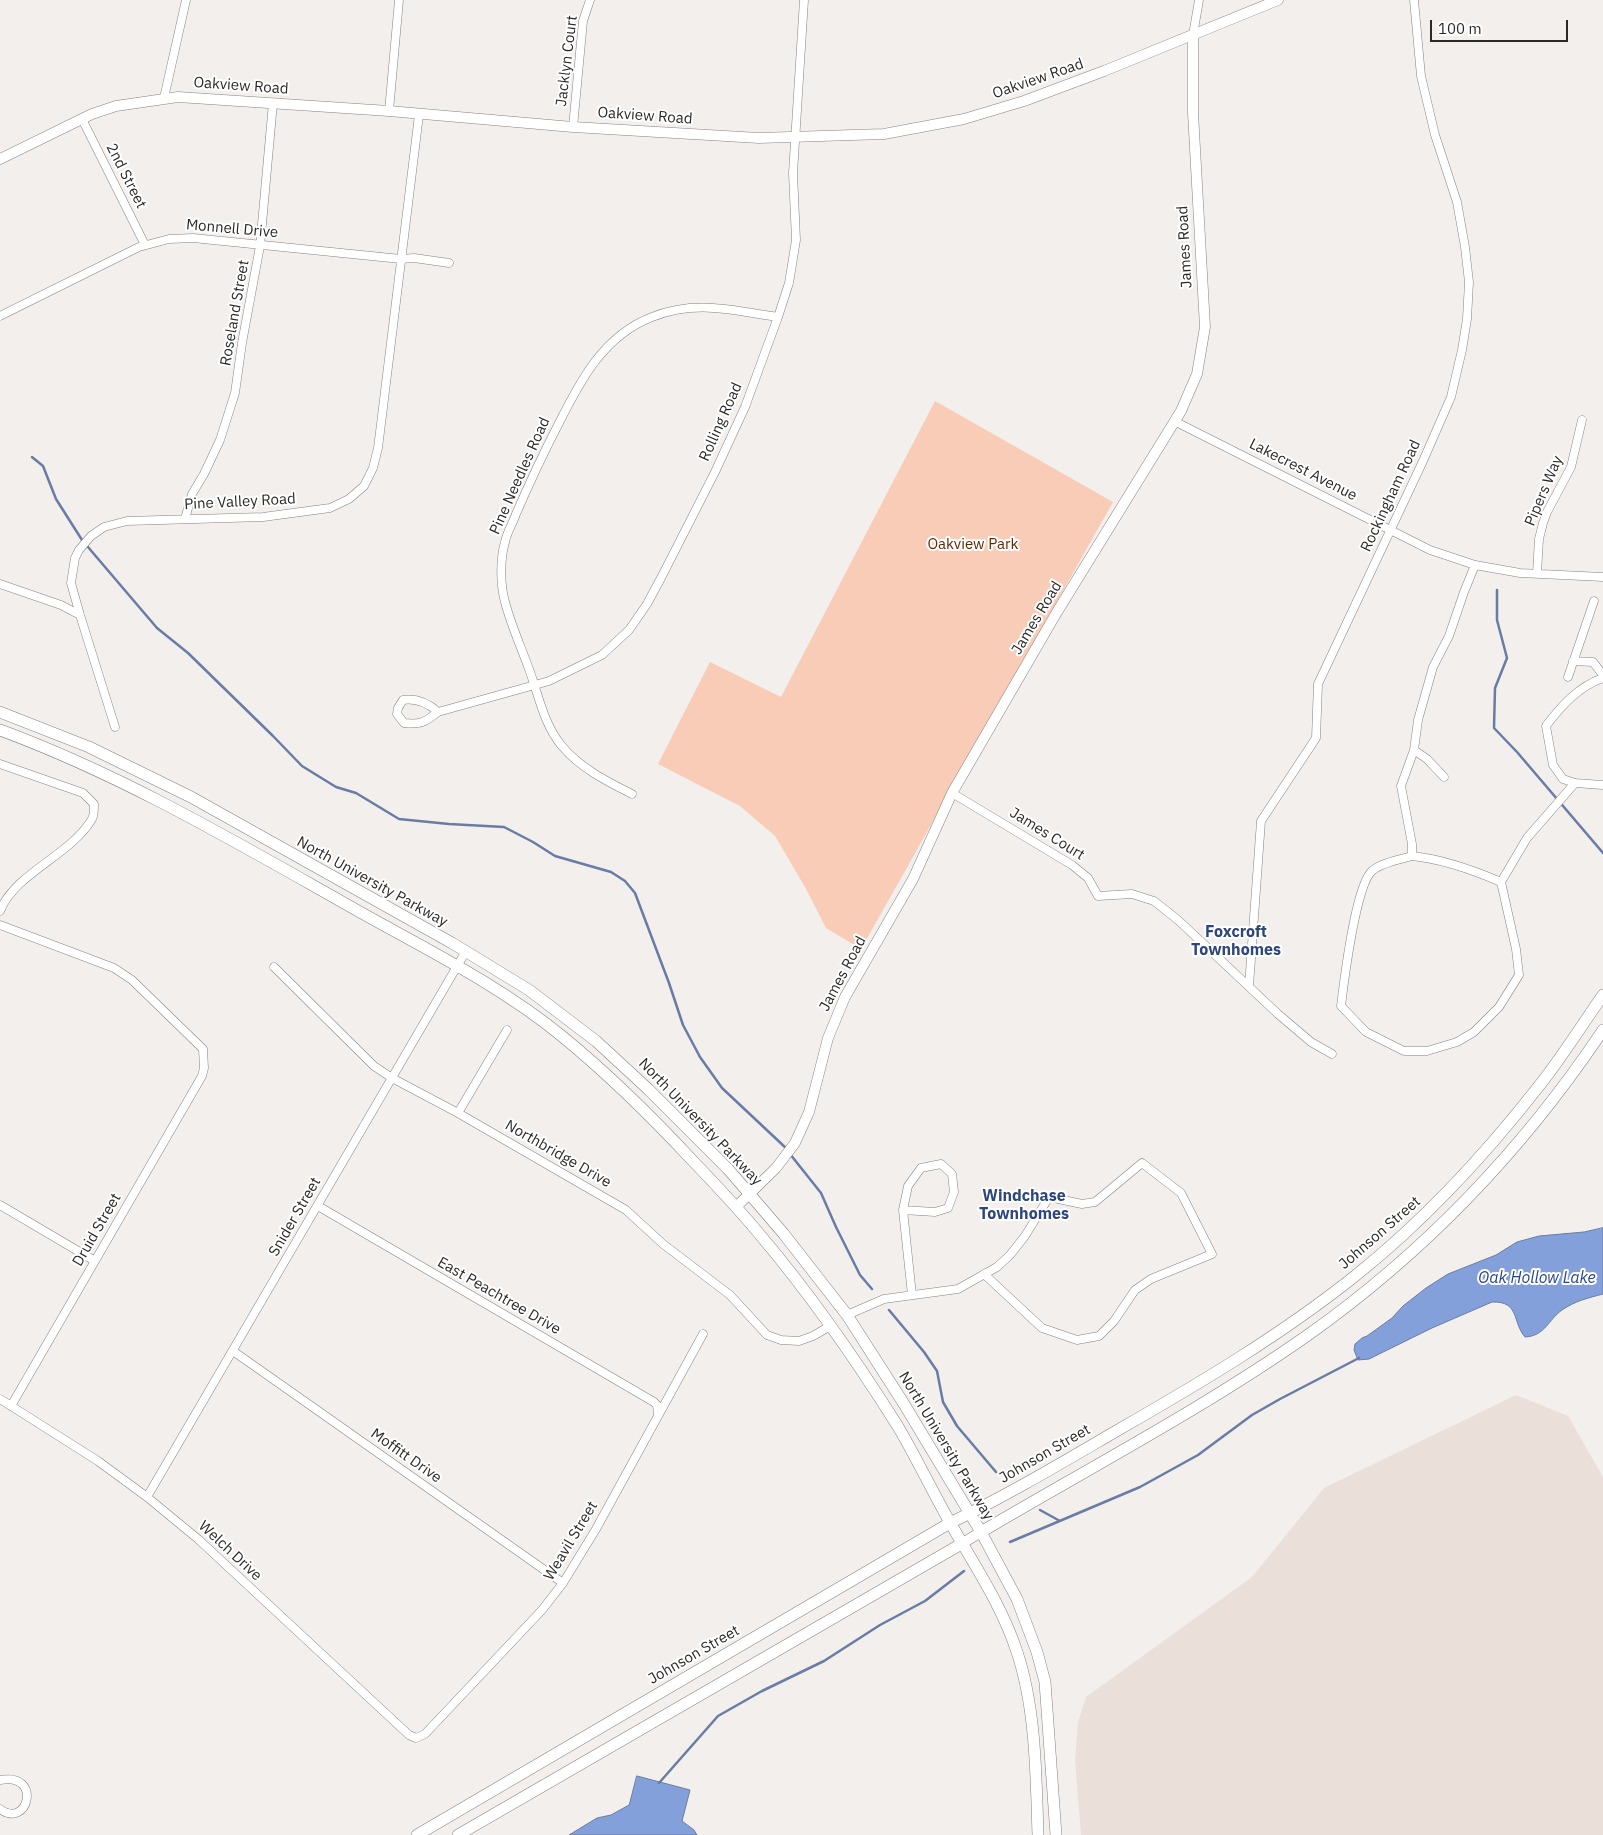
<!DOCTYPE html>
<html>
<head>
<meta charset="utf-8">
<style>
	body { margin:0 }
	#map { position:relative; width:1603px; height:1835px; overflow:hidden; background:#f3efed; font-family:"IBM Plex Sans",sans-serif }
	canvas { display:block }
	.scale { position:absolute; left:1430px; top:20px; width:138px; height:22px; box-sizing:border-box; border:2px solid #2a2928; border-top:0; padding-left:6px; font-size:15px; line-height:18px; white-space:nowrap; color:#2a2928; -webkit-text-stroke:4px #fff; paint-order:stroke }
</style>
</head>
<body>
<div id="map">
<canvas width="1603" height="1835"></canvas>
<div class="scale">100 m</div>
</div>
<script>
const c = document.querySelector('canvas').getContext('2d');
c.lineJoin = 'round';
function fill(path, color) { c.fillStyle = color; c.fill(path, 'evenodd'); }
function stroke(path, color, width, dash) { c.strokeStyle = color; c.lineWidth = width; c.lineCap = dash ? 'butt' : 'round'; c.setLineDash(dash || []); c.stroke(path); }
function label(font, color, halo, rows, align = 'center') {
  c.font = font + ' "IBM Plex Sans",sans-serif'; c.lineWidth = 4; c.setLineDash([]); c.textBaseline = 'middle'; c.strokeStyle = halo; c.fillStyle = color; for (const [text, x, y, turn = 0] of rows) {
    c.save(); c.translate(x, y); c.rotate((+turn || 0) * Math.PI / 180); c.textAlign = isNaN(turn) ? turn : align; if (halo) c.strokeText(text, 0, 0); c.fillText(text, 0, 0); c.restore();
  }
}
fill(new Path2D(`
	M 1516,1395 L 1568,1416 L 1603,1477 L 1603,1835 L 1081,1835 L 1075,1760 L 1078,1722 L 1086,1697 L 1252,1577 L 1324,1488 Z`), '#ebdfda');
fill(new Path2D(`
	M 935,401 L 1113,502 L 861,949 L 826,928 L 805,887 L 775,836 L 740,806 L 658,764 L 710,662 L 781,697 Z`), '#f9ccb7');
const water = new Path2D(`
	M 1603,1228 L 1603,1294 C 1588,1298 1575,1301 1562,1310 C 1548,1320 1545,1336 1525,1337 C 1512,1322 1520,1301 1492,1302 L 1432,1328 L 1369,1359 L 1358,1360 L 1354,1350 L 1355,1344 L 1362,1338 L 1367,1336 L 1392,1318 L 1403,1306 L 1426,1288 L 1448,1274 L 1496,1255 L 1517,1242 L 1539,1236 L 1584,1232 Z
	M 637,1776 L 690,1790 L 682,1821 L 694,1830 L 697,1835 L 569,1835 L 597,1818 L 611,1815 L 629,1805 Z`);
fill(water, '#84a0da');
stroke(water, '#697ca5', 1);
stroke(new Path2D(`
	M 32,457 L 43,466 L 56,499 L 82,540 L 157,628 L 188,653 L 273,736 L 302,766 L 336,787 L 356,793 L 399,819 L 449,824 L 504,827 L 533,842 L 555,856 L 611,872 L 625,881 L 635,893 L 669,983 L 683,1025 L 700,1057 L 722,1088 L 787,1149
	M 1497,590 L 1497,620 L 1507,658 L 1495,688 L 1494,728 L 1517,752 L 1603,853
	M 790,1154 L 821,1193 L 836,1227 L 860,1275 L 872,1289
	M 889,1310 L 924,1352 L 937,1371 L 943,1402 L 957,1426 L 996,1472
	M 1040,1510 L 1060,1521
	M 1010,1542 L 1140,1487 L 1198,1455 L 1252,1415 L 1280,1399 L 1359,1358
	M 659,1783 L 718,1716 L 762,1691 L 824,1661 L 880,1625 L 925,1601 L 964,1571`), '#697ca5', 2.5);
const minor = new Path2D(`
	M 1193,35 L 1199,0
	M 164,98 L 186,0
	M 389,111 L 399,0
	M 82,119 L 145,245
	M 573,127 L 583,21 L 590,0
	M 0,316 L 139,247 L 169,239 L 193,238 L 401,259 L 414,258 L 449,263
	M 1174,421 L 1430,550 L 1475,565 L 1520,573 L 1603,577
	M 185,519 L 192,494 L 204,474 L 220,440 L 235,393 L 242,343 L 260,246 L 273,103
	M 1537,573 L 1539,539 L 1543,523 L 1547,512 L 1571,467 L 1582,420
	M 0,584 L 61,605 L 80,615
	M 1573,661 L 1593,662 L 1603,675
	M 1568,677 L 1594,601
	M 438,712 C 428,703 417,698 403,700 L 398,708 L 397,714 L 404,723 C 421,725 425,722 438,712 L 549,681 L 602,655 L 629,630 L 647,604 L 661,578 L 715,472 L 745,407 L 778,317 L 789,283 L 796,240 L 793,173 L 804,0
	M 115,727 L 80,615 L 71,583 L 75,558 L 79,550 L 91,536 L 104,527 L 127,521 L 263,517 L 330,508 L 349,499 L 364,486 L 373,468 L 378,448 L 419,115
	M 0,764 L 83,793 L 94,804 C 94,809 94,816 92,819 C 70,856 16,872 0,911
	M 1444,777 L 1427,759 L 1414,750 L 1418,720 L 1433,667 L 1449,636 L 1464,592 L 1475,565
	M 1575,783 L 1563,779 L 1553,765 L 1546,726 C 1561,706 1579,686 1603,678
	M 952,793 L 1072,865 L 1088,878 L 1098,896 L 1132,894 L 1154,901 L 1178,920 L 1278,1014 L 1311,1042 L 1332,1054
	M 632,794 C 606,781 580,768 561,745 C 543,722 539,696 529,669 C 521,647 511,625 505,602 C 500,584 500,559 505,542 C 507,532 513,523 516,514 C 529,484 543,454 558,425 C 580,381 603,336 652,317 C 697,299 734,311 778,317
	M 1412,856 C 1443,859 1473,870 1501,882 L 1516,949 L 1519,975 L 1499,1007 L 1474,1032 L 1457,1042 L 1427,1051 L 1404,1051 L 1366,1032 L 1341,1006 C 1344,981 1356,885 1372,871 C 1380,863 1402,859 1412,856 L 1412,844 L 1401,786 L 1414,750
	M 1501,882 L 1527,838 L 1575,783 L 1603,785
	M 0,925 L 114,968 L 132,980 L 203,1049 L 204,1068 L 202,1076 L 11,1406
	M 274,967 L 374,1066 L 392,1078 L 458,1113 L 626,1210 L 663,1244 L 730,1295 L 767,1335 L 781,1340 L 799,1341 L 813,1336 L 830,1326
	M 1249,986 L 1261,821 L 1316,738 L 1318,684 L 1423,461 L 1451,397 L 1462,350 L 1467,319 L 1469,282 L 1465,247 L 1457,202 L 1435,135 L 1421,76 L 1414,0
	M 458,1113 L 507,1030
	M 0,1205 L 95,1261
	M 318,1206 L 654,1402 L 657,1405 L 658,1414
	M 903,1210 L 935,1212 L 948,1208 L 954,1192 L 952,1174 L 941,1164 L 921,1168 L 908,1186 L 903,1210 L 912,1295
	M 847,1315 L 884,1299 L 958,1289 L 997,1267 L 1010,1255 L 1025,1236 L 1049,1197 L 1082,1204 L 1095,1202 L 1142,1163 L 1181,1193 L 1212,1254 L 1151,1279 L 1135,1290 L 1114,1321 L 1099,1336 L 1077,1340 L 1042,1328 L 984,1274
	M 233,1351 L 563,1583
	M 0,1399 L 98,1461 L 147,1497 L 198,1539 L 409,1735 L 416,1738 L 425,1734 L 542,1610 L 563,1583 L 596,1529 L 703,1334
	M 147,1497 L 466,951
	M 0,1780 C 43,1772 28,1830 0,1809`);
const tertiary = new Path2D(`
	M 0,159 L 92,114 L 116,106 L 178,97 L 389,111 L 573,127 L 759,138 L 884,134 L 964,119 L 1024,101 L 1104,71 L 1278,0
	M 736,1207 L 776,1168 L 795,1143 L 809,1112 L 828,1038 L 845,997 L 913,879 L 952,793 L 1057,612 L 1181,411 L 1197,374 L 1205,327 L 1193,113 L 1193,35
	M 963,1543 L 981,1532`);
const secondary = new Path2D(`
	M 0,712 L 89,747 L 191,797 L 452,943 L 529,990 L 596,1041 L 648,1089 L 728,1169 L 783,1233 L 847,1315 L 904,1404 L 981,1532 L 1017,1599 L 1037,1652 L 1045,1682 L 1056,1835
	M 0,730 C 119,774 227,837 337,899 C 413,943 495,981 563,1037 C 608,1074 651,1116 691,1159 C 715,1184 739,1209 761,1236 C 811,1295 856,1360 897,1425 C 915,1455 930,1487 947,1517 C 972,1562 1001,1603 1017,1652 C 1036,1709 1036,1775 1038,1835
	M 981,1532 C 1091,1467 1204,1408 1308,1335 C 1425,1252 1524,1148 1603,1030
	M 417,1835 L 950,1523 C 1008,1495 1063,1462 1118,1430 C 1200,1383 1281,1335 1355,1276 C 1424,1221 1485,1155 1539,1086 C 1562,1057 1582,1025 1603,995
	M 458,1835 L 963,1543`);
stroke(minor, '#868281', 9);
stroke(tertiary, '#868281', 11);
stroke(secondary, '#868281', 12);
stroke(minor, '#fff', 8);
stroke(tertiary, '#fff', 10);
stroke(secondary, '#fff', 11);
label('15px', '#2a2928', '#fff', [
	["Jacklyn Court",567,61,-83],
	["Oakview Road",1038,79,-19],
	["Oakview Road",241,86,4],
	["Oakview Road",645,116,4],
	["2nd Street",126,176,63],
	["Monnell Drive",232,229,5],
	["James Road",1185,247,-93],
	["Roseland Street",235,313,-80],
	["Rolling Road",721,422,-66],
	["Lakecrest Avenue",1303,470,27],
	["Pine Needles Road",520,476,-66],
	["Pipers Way",1544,491,-67],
	["Rockingham Road",1391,496,-65],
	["Pine Valley Road",240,502,-3],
	["James Road",1037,618,-59],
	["James Court",1047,834,32],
	["North University Parkway",372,882,29],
	["James Road",843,974,-62],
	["North University Parkway",700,1122,46],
	["Northbridge Drive",558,1154,30],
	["Snider Street",295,1217,-60],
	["Druid Street",97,1230,-60],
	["Johnson Street",1380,1233,-41],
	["East Peachtree Drive",499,1296,30],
	["North University Parkway",946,1446,59],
	["Johnson Street",1045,1454,-30],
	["Moffitt Drive",406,1456,35],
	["Weavil Street",571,1541,-59],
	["Welch Drive",230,1551,43],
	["Johnson Street",694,1655,-30]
]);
label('15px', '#622702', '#fff', [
	["Oakview Park",973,545]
]);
label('bold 16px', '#2d467e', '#fff', [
	["Foxcroft",1236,932],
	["Townhomes",1236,950],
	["Windchase",1024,1196],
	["Townhomes",1024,1214]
]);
label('italic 16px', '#27448a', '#fff', [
	["Oak Hollow Lake",1537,1278]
]);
</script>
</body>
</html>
